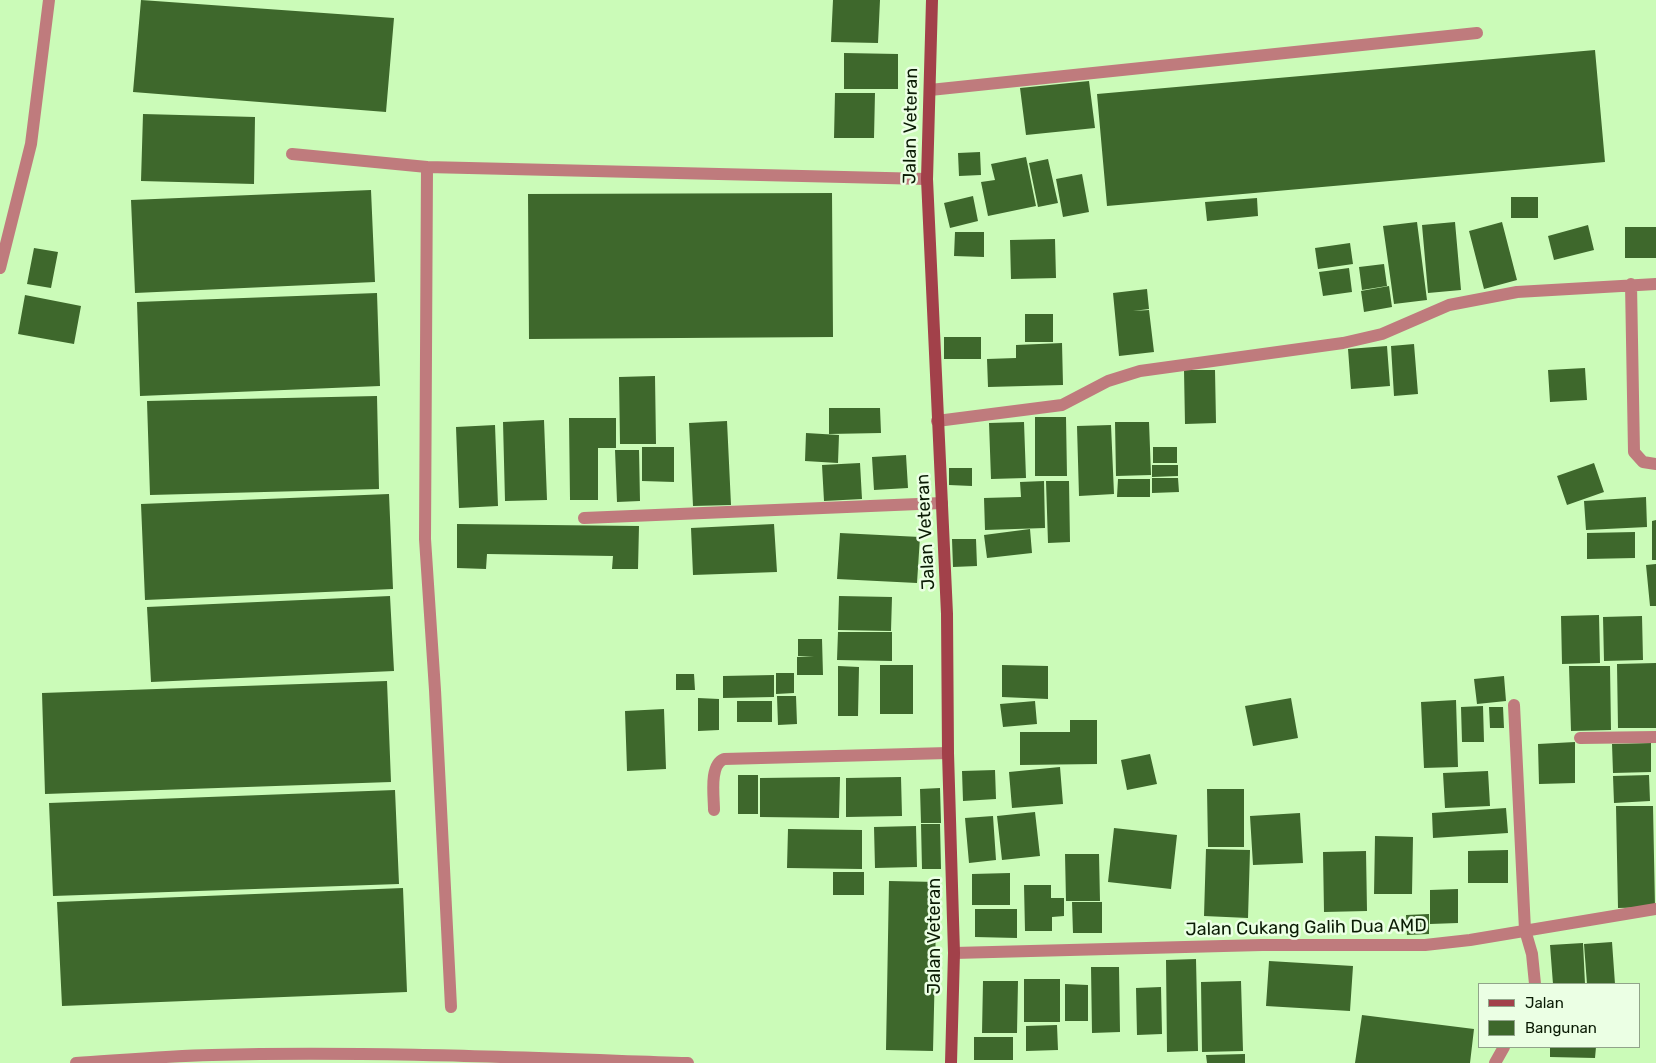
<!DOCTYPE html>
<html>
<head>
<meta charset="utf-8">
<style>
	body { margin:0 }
	#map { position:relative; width:1656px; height:1063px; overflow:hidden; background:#cbfbb8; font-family:Rubik,sans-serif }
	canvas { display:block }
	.legend { position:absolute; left:1478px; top:983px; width:162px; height:65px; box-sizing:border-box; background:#ebffe4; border:1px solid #91a48a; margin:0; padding:6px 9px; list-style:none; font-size:15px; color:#0a1b04 }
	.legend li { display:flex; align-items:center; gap:10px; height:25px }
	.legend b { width:25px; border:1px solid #91a48a }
</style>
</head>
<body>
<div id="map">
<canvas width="1656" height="1063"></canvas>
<ul class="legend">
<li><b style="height:6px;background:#a2414a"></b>Jalan</li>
<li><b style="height:14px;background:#3e682c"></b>Bangunan</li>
</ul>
</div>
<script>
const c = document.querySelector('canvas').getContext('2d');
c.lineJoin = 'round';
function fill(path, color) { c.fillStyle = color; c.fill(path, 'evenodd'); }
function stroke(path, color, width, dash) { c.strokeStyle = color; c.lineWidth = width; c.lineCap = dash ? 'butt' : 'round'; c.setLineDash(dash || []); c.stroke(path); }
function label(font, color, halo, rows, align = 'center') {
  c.font = font + ' Rubik,sans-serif'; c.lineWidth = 5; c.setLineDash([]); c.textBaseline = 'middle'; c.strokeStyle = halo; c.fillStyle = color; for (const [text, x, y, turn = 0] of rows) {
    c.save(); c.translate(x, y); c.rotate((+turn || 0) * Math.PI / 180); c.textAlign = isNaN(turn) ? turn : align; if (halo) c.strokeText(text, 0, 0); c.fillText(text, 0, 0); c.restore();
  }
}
fill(new Path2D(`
	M 141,0 L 394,18 L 386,112 L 133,92 Z
	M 833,0 L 880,0 L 878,43 L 831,42 Z
	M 1595,50 L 1605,162 L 1107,206 L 1097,94 Z
	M 844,53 L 898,54 L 898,89 L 844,89 Z
	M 1089,81 L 1095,128 L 1026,135 L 1020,88 Z
	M 835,93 L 875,93 L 874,138 L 834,138 Z
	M 143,114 L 255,117 L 254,184 L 141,181 Z
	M 980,152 L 981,175 L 959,176 L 958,153 Z
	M 1026,157 L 1036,206 L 988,216 L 981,182 L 995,180 L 991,164 Z
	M 1048,159 L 1058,203 L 1038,207 L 1029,163 Z
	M 1082,174 L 1089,212 L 1063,217 L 1056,179 Z
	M 371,190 L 375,282 L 135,293 L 131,200 Z
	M 832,193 L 833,337 L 529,339 L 528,194 Z
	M 973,196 L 978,221 L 950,228 L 944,203 Z
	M 1511,197 L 1538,197 L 1538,218 L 1511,218 Z
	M 1257,198 L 1258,216 L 1207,221 L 1205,202 Z
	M 1417,222 L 1427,300 L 1394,304 L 1383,226 Z
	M 1455,222 L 1461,290 L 1428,293 L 1422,225 Z
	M 1502,222 L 1517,280 L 1484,289 L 1469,231 Z
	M 1588,225 L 1594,250 L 1554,260 L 1548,236 Z
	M 1625,227 L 1656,227 L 1656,258 L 1625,258 Z
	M 955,232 L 984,232 L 984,257 L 954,256 Z
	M 1055,239 L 1056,278 L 1011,279 L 1010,240 Z
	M 1350,243 L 1353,264 L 1318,269 L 1315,248 Z
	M 34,248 L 58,252 L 51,288 L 27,284 Z
	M 1384,264 L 1387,286 L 1362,290 L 1359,267 Z
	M 1349,268 L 1352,292 L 1323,296 L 1319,272 Z
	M 1389,286 L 1392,307 L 1364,312 L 1361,291 Z
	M 1147,289 L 1149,309 L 1133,311 L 1149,310 L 1154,352 L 1119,356 L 1113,293 Z
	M 377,293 L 380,386 L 140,396 L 137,302 Z
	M 25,295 L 81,306 L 74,344 L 18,334 Z
	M 1025,314 L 1053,314 L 1053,342 L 1025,342 Z
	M 944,337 L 981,337 L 981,359 L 944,359 Z
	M 1062,343 L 1063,385 L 988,387 L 987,359 L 1016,358 L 1016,345 Z
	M 1414,344 L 1418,394 L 1394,396 L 1391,346 Z
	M 1387,346 L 1390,386 L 1351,389 L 1348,349 Z
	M 1585,368 L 1587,400 L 1550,402 L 1548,370 Z
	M 1184,370 L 1215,370 L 1216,423 L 1185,424 Z
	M 655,376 L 656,444 L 620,444 L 619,377 Z
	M 377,396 L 379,489 L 150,495 L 147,401 Z
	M 829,408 L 880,408 L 881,433 L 829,434 Z
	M 1035,417 L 1066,417 L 1067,476 L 1035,476 Z
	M 569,418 L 616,418 L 616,448 L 598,448 L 598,500 L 570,500 Z
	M 544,420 L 547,500 L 505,501 L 503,422 Z
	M 727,421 L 731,505 L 693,506 L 689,423 Z
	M 1024,422 L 1026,478 L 991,479 L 989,423 Z
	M 1115,422 L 1149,422 L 1151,475 L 1116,476 Z
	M 495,425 L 498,506 L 459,508 L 456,427 Z
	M 1111,425 L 1114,494 L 1079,496 L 1077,426 Z
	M 806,433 L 839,435 L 838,463 L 805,461 Z
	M 642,447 L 674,447 L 674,482 L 642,481 Z
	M 1153,447 L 1177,447 L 1177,463 L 1153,463 Z
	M 615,450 L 639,450 L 640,501 L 617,502 Z
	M 906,455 L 908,488 L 874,490 L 872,457 Z
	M 860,463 L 862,499 L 824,501 L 822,465 Z
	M 1594,463 L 1604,492 L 1567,505 L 1557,476 Z
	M 1152,465 L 1178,465 L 1178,476 L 1152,477 Z
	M 949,468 L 972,468 L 972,486 L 949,485 Z
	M 1152,478 L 1178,478 L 1179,492 L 1152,493 Z
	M 1118,479 L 1150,479 L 1150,497 L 1117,497 Z
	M 1044,481 L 1045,528 L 985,530 L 984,498 L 1021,497 L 1020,482 Z
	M 1046,481 L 1069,481 L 1070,542 L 1048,543 Z
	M 389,494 L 393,589 L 145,600 L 141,504 Z
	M 1646,497 L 1647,527 L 1586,530 L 1584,501 Z
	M 1656,520 L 1656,560 L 1652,560 L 1652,521 Z
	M 457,524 L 639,526 L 638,569 L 612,569 L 613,556 L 487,554 L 486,569 L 457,568 Z
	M 774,524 L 777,572 L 693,575 L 691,528 Z
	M 1030,529 L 1032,553 L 987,558 L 984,535 Z
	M 1635,532 L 1635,558 L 1587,559 L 1587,533 Z
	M 840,533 L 920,537 L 917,583 L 837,579 Z
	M 952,539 L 976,539 L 977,566 L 953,567 Z
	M 1656,564 L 1656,606 L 1650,606 L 1646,565 Z
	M 390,596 L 394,671 L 151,682 L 147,607 Z
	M 839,596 L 892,597 L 891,631 L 838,630 Z
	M 1599,615 L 1600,663 L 1562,664 L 1561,616 Z
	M 1642,616 L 1643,660 L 1604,661 L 1603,617 Z
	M 838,632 L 892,632 L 892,661 L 837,660 Z
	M 798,639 L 822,639 L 823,675 L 797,675 L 797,657 L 814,656 L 798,656 Z
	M 1656,663 L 1656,728 L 1618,728 L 1617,664 Z
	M 880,665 L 913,665 L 913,714 L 880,714 Z
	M 1002,665 L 1048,666 L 1048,699 L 1002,697 Z
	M 838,666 L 859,667 L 858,716 L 838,716 Z
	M 1569,666 L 1610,666 L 1611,730 L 1571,731 Z
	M 776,673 L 794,673 L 794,693 L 776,694 Z
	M 676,674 L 694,674 L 695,690 L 676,690 Z
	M 774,675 L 774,697 L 723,698 L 723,676 Z
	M 1504,676 L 1506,701 L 1477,704 L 1474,679 Z
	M 387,681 L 391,782 L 45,794 L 42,693 Z
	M 777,696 L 796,696 L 797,724 L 778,725 Z
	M 698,698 L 719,699 L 719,730 L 698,731 Z
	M 1291,698 L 1298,738 L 1253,746 L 1245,706 Z
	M 1456,700 L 1458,767 L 1424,768 L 1421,702 Z
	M 737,701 L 772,701 L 772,722 L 737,722 Z
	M 1035,701 L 1037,724 L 1003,727 L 1000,704 Z
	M 1483,706 L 1484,742 L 1462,742 L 1461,707 Z
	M 1489,707 L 1503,707 L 1504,728 L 1490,728 Z
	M 664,709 L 666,769 L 627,771 L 625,711 Z
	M 1070,720 L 1097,720 L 1097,764 L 1020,765 L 1020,732 L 1070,732 Z
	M 1575,742 L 1575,783 L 1539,784 L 1538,744 Z
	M 1651,743 L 1651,772 L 1613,773 L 1612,744 Z
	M 1150,754 L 1157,784 L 1127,790 L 1121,760 Z
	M 1060,767 L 1063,804 L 1012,808 L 1009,772 Z
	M 995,770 L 996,799 L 963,801 L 962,771 Z
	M 1488,771 L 1490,806 L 1445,808 L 1443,773 Z
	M 738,775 L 758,775 L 758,814 L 738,814 Z
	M 1649,775 L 1650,801 L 1614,803 L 1613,776 Z
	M 840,777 L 839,818 L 760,817 L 760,778 Z
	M 901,777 L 902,816 L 846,817 L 846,778 Z
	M 940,788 L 941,823 L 921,823 L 920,789 Z
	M 1207,789 L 1244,789 L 1244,847 L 1208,847 Z
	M 395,790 L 399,884 L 53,896 L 49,803 Z
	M 1616,806 L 1653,806 L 1655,907 L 1618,908 Z
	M 1506,808 L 1508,833 L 1433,838 L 1432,813 Z
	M 1035,812 L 1040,856 L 1002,860 L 997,816 Z
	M 1300,813 L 1303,863 L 1253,865 L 1250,816 Z
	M 993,816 L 996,860 L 969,863 L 965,818 Z
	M 921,824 L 940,824 L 941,869 L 922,869 Z
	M 916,826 L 917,867 L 875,868 L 874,827 Z
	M 1114,828 L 1177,835 L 1171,889 L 1108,882 Z
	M 788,829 L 862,830 L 862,869 L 787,868 Z
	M 1375,836 L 1413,837 L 1412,894 L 1374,894 Z
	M 1206,849 L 1250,850 L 1248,918 L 1204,916 Z
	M 1508,850 L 1508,883 L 1468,883 L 1468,851 Z
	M 1366,851 L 1367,911 L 1324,912 L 1323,852 Z
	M 1065,854 L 1099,854 L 1100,901 L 1066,901 Z
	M 833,872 L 864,872 L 864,895 L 833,895 Z
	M 1010,873 L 1010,905 L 972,905 L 972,874 Z
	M 889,881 L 937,882 L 933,1051 L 886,1050 Z
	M 1024,885 L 1051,885 L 1051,898 L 1064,898 L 1064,916 L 1052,917 L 1052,931 L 1025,931 Z
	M 403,888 L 407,992 L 62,1006 L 57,902 Z
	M 1458,889 L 1458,923 L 1430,924 L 1430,890 Z
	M 1072,902 L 1102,902 L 1102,933 L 1073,933 Z
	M 975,909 L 1017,909 L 1017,938 L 975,937 Z
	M 1429,914 L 1429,934 L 1407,935 L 1406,915 Z
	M 1612,942 L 1615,984 L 1587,984 L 1584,944 Z
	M 1583,943 L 1585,984 L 1553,984 L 1550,945 Z
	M 1196,959 L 1198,1051 L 1167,1052 L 1166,960 Z
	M 1269,961 L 1353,966 L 1350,1011 L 1266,1006 Z
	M 1091,967 L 1119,967 L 1120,1032 L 1092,1033 Z
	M 1024,979 L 1060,979 L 1060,1022 L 1024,1022 Z
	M 983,981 L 1018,981 L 1017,1033 L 982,1033 Z
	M 1241,981 L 1243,1051 L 1202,1052 L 1201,982 Z
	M 1065,984 L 1088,985 L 1088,1021 L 1065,1021 Z
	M 1161,987 L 1162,1034 L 1137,1035 L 1136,988 Z
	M 1362,1015 L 1474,1029 L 1470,1063 L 1355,1063 Z
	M 1057,1025 L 1058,1050 L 1026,1051 L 1026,1026 Z
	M 974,1037 L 1013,1037 L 1013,1060 L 974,1060 Z
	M 1550,1047 L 1596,1047 L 1595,1058 L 1550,1057 Z
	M 1245,1054 L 1245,1063 L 1207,1063 L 1206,1055 Z`), '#3e682c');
stroke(new Path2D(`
	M 930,90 L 1477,33
	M 292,154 L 427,167
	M 451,1007 L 435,690 L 425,539 L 427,167 L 927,179`), '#bf7b7d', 12);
stroke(new Path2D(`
	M 0,268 L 31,144 L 49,0
	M 1631,284 L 1634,452 L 1643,462 L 1656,464
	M 937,421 L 1062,405 L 1108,381 L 1140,371 L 1343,343 L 1382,334 L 1449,305 L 1517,292 L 1656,284
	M 584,518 L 942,503
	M 1514,705 L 1525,930 L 1532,954 L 1535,984
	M 1580,738 L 1656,737
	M 714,810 C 714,796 709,765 724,759 L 948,753
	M 954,953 L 1262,945 L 1425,945 L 1470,940 L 1656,909
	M 76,1063 C 122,1060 167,1056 212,1055 C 371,1051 530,1058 688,1063
	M 1495,1063 L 1504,1047`), '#bf7b7d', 12);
stroke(new Path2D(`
	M 932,0 L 927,179 L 947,614 L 948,753 L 954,953 L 951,1063`), '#a2414a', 12);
label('18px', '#0a1b04', '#ebffe4', [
	["Jalan Veteran",911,126,-89],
	["Jalan Veteran",926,532,-93],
	["Jalan Cukang Galih Dua AMD",1306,928,-1],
	["Jalan Veteran",935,936,-90]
]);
</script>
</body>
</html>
